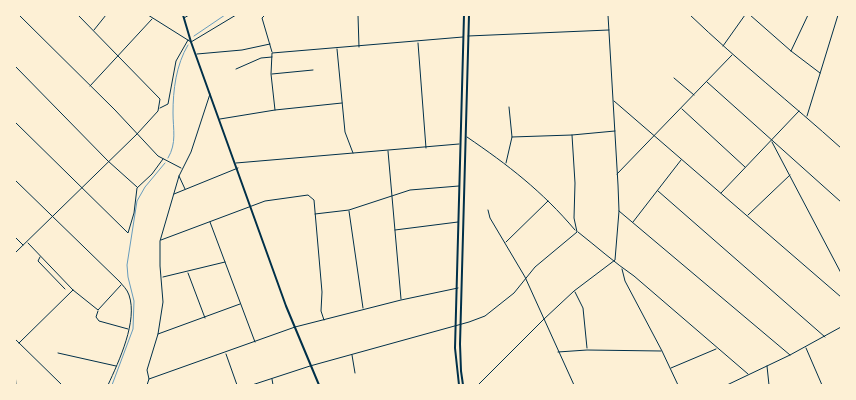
<!DOCTYPE html>
<html>
<head>
<meta charset="utf-8">
<style>
	body { margin:0 }
	#map { position:relative; width:856px; height:400px; overflow:hidden; background:#fdf0d5; font-family:Helvetica,sans-serif }
	canvas { display:block }
	.frame { position:absolute; inset:0; border:16px solid #fdf0d5; pointer-events:none }
</style>
</head>
<body>
<div id="map">
<canvas width="856" height="400"></canvas>
<div class="frame"></div>
</div>
<script>
const c = document.querySelector('canvas').getContext('2d');
c.lineJoin = 'round';
function stroke(path, color, width, dash) { c.strokeStyle = color; c.lineWidth = width; c.lineCap = dash ? 'butt' : 'round'; c.setLineDash(dash || []); c.stroke(path); }
stroke(new Path2D(`
	M 194,36 L 225,15
	M 168,158 C 177,143 173,129 173,113 C 173,90 176,65 188,45
	M 112,385 L 133,329 L 134,301 L 128,277 L 127,265 L 137,201 L 145,187 L 165,163`), '#669bbc', 1);
stroke(new Path2D(`
	M 19,15 L 115,110 L 158,156 L 181,168
	M 148,15 L 191,42 L 236,15
	M 265,15 L 262,18 L 272,52
	M 358,15 L 359,47
	M 690,15 C 739,62 791,103 841,148
	M 750,15 L 791,51 L 820,73
	M 184,18 L 189,15
	M 94,30 L 106,15
	M 468,36 L 609,30
	M 418,43 L 426,148
	M 723,46 L 745,15
	M 337,49 L 345,132 L 353,153
	M 791,51 L 808,15
	M 197,54 L 242,50 L 270,44
	M 15,66 L 108,161 L 137,187
	M 236,69 L 261,58 L 272,57
	M 272,74 L 313,70
	M 674,78 L 694,95
	M 707,82 L 841,202
	M 90,86 L 152,19
	M 614,101 L 841,297
	M 160,108 L 168,104 L 176,61 L 188,40
	M 682,109 L 745,167
	M 275,110 L 271,74 L 272,53 L 463,37
	M 807,116 L 838,15
	M 220,119 L 275,110 L 342,103
	M 15,122 L 128,233 L 134,213 L 137,188 L 152,174 L 163,159
	M 467,137 C 508,165 542,191 575,230
	M 512,137 L 572,135 L 615,131
	M 772,142 L 841,273
	M 388,151 L 401,299
	M 236,163 L 459,144
	M 506,163 L 512,137 L 509,107
	M 617,174 L 732,55
	M 179,176 L 185,189
	M 15,180 L 120,282 C 123,286 127,289 129,295 C 138,321 119,361 108,385
	M 658,191 L 825,337
	M 721,193 L 799,111
	M 174,194 L 238,168
	M 488,210 L 490,218 L 525,277 L 574,385
	M 349,211 L 363,308
	M 619,211 L 790,355
	M 315,214 L 349,210 L 410,190 L 459,186
	M 748,215 L 790,175
	M 210,222 L 255,342
	M 633,222 L 681,160
	M 395,230 L 458,222
	M 578,232 C 597,247 615,263 634,276 L 748,374
	M 15,237 L 23,245
	M 161,240 L 265,201 L 308,195 L 314,200 L 322,292 L 321,311 L 324,320
	M 506,242 L 548,201
	M 28,243 L 73,290 L 98,310 L 121,285
	M 15,253 L 137,134 L 158,111 L 160,99 L 78,15
	M 40,257 L 38,261 L 65,289
	M 622,269 L 625,281 L 662,351 L 678,385
	M 188,273 L 205,318
	M 163,277 L 225,262
	M 575,292 L 583,308 L 587,348
	M 98,311 L 96,317 L 99,321 L 128,329
	M 158,334 L 240,304
	M 15,339 L 62,385
	M 19,343 L 73,290
	M 806,348 L 822,385
	M 558,352 L 587,350 L 661,351
	M 58,353 L 116,366
	M 226,354 L 237,385
	M 352,355 L 355,373
	M 767,366 L 769,385
	M 671,368 L 716,349
	M 15,373 L 16,385
	M 149,379 L 295,327 L 401,300 L 458,288
	M 272,379 L 273,385
	M 147,385 L 149,379 L 147,370 L 158,334 L 163,302 L 160,266 L 160,241 L 179,176 L 191,152 L 210,94
	M 252,385 L 310,366 L 469,322 L 485,316 L 514,293 L 535,267 L 577,232 L 574,218 L 575,183 L 572,135
	M 478,385 L 544,319 L 574,291 L 615,260 L 619,211 L 618,185 L 608,15
	M 727,385 L 790,355 L 841,327`), '#003049', 1);
stroke(new Path2D(`
	M 183,15 L 191,42 L 286,306 L 319,385
	M 459,385 L 455,348 L 464,15
	M 463,385 L 461,371 L 460,344 L 469,15`), '#003049', 2);
</script>
</body>
</html>
